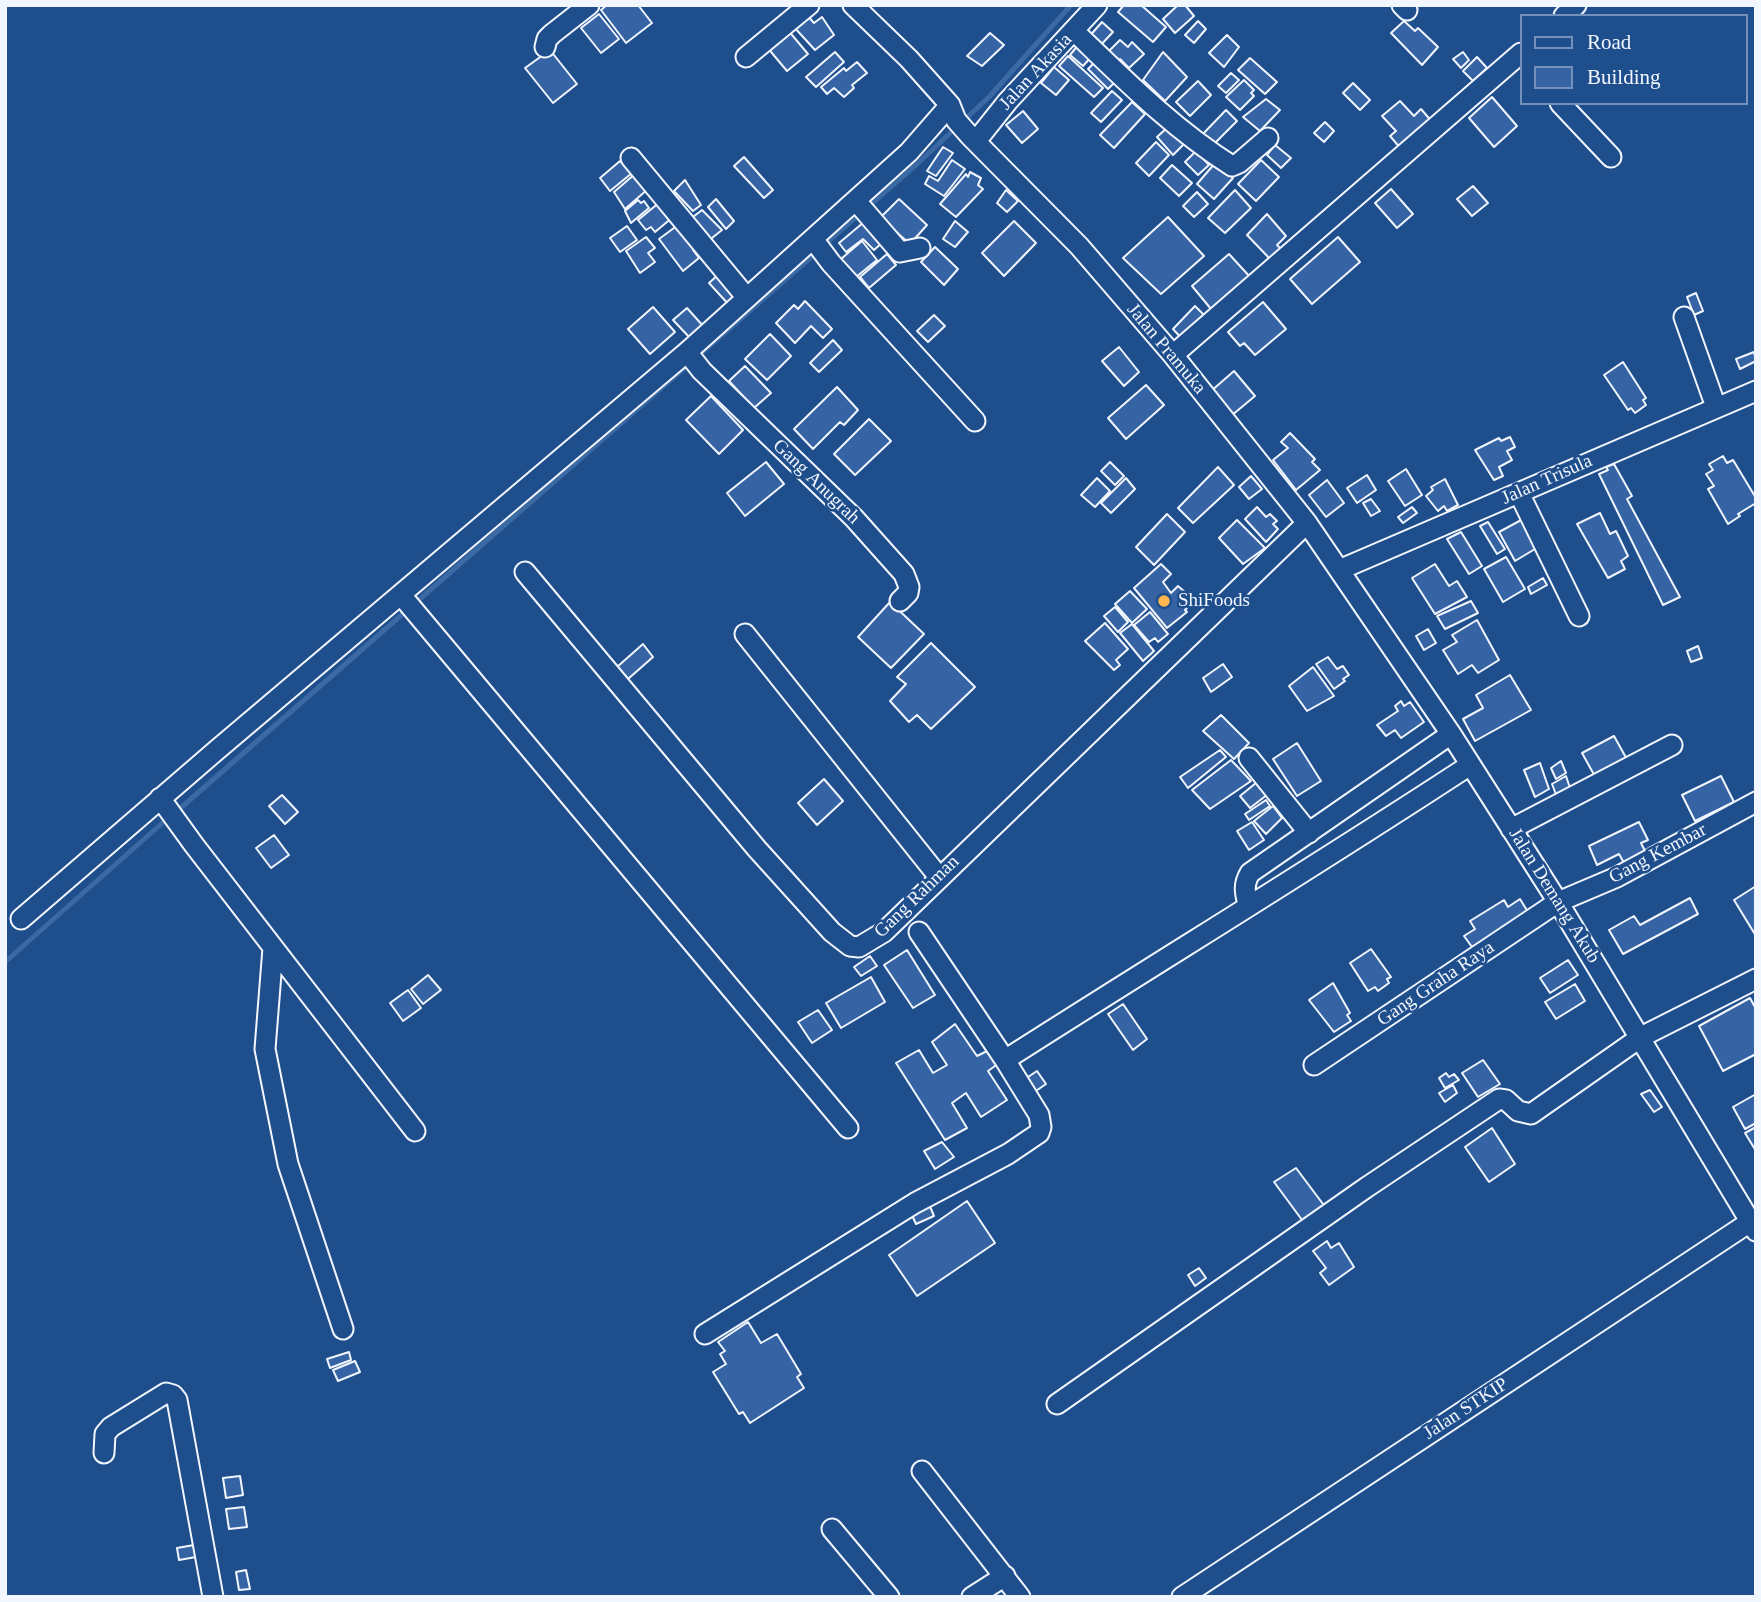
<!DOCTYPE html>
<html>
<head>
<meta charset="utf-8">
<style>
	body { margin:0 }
	#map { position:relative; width:1761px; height:1602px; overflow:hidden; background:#1f4e8c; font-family:Georgia,serif }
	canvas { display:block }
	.frame { position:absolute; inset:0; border:7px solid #f2f6ff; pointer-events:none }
	.legend { position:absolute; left:1520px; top:14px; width:228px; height:91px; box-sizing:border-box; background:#1f4e8c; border:2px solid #7391ba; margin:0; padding:9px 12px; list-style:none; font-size:21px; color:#f2f6ff }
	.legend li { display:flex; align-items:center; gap:14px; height:35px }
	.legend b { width:35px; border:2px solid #7391ba }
</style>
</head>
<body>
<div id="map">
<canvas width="1761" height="1602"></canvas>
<div class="frame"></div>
<ul class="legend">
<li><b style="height:9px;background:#1f4e8c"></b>Road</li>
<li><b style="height:19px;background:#3563a3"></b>Building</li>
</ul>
</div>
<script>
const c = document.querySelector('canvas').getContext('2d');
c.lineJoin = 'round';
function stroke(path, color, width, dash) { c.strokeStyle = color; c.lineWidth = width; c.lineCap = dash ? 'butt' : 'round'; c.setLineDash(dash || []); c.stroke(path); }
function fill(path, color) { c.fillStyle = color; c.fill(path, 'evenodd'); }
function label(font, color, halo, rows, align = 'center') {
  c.font = font + ' Georgia,serif'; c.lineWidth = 5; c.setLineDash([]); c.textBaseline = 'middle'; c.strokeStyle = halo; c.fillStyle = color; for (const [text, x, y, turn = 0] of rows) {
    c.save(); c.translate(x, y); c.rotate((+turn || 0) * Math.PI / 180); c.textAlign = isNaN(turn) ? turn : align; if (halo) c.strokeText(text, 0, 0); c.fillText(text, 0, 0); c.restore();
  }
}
stroke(new Path2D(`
	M 824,245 L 917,164 L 989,97 L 1071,5
	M 176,812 L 817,252
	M 5,962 L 168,818`), '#3b69a3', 5);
const building = new Path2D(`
	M 607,5 L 638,5 L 652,23 L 626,43 L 601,10 Z
	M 1124,5 L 1141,5 L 1166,27 L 1153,42 L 1118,12 Z
	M 1178,5 L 1185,5 L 1194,16 L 1175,33 L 1163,19 Z
	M 599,14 L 619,39 L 601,53 L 581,28 Z
	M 806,14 L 814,23 L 822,17 L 834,35 L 815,50 L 793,26 Z
	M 1198,21 L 1206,29 L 1194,43 L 1185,35 Z
	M 1404,21 L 1415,31 L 1418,28 L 1438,47 L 1422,65 L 1391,33 Z
	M 1102,22 L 1113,32 L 1098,48 L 1087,39 Z
	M 787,29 L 808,54 L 787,71 L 766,46 Z
	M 990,33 L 1004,45 L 982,66 L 967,56 Z
	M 1227,35 L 1239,47 L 1224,67 L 1209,53 Z
	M 1120,40 L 1128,47 L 1132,42 L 1144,54 L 1129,68 L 1120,59 L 1114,66 L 1104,56 Z
	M 1079,44 L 1092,56 L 1083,66 L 1070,55 Z
	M 550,50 L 577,84 L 553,103 L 525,68 Z
	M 835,52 L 844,62 L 816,87 L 806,77 Z
	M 1163,52 L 1187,77 L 1165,101 L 1143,80 Z
	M 1463,52 L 1469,60 L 1461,68 L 1453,59 Z
	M 1068,56 L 1103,88 L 1094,97 L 1059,66 Z
	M 1477,57 L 1487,68 L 1473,81 L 1463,71 Z
	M 1250,58 L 1277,82 L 1265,94 L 1238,70 Z
	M 1097,60 L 1118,79 L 1108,89 L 1088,69 Z
	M 857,62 L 867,73 L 852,85 L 854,88 L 844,97 L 834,88 L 827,94 L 821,87 L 844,68 L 846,71 Z
	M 1054,67 L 1069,80 L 1056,95 L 1041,83 Z
	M 1231,73 L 1239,80 L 1226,93 L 1218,86 Z
	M 1244,80 L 1254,90 L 1251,93 L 1254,96 L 1240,110 L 1226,97 Z
	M 1198,81 L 1211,95 L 1190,116 L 1176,102 Z
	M 1353,83 L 1370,100 L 1360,110 L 1343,93 Z
	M 1112,91 L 1122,100 L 1101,122 L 1091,113 Z
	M 1492,97 L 1517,126 L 1494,147 L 1469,118 Z
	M 1266,99 L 1280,110 L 1260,131 L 1243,117 Z
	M 1400,101 L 1414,116 L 1421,109 L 1433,123 L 1402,150 L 1390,136 L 1396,131 L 1382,116 Z
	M 1132,102 L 1145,114 L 1114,148 L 1100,135 Z
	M 1226,110 L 1237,121 L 1211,147 L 1200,137 Z
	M 1023,111 L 1038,129 L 1022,143 L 1006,125 Z
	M 1325,122 L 1334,131 L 1324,142 L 1314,133 Z
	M 1169,126 L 1185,143 L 1173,155 L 1157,137 Z
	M 1156,142 L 1169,155 L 1149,176 L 1136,163 Z
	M 1275,145 L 1291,158 L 1281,168 L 1267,155 Z
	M 943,147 L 953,153 L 936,176 L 927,171 Z
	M 1196,151 L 1209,165 L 1198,175 L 1185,162 Z
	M 744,157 L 773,190 L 764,198 L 734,166 Z
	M 952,160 L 965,169 L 944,196 L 925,184 L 929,176 L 938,181 Z
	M 1261,160 L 1279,177 L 1256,201 L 1238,184 Z
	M 620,161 L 632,173 L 610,191 L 600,178 Z
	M 1216,162 L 1233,178 L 1214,199 L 1197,184 Z
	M 1172,165 L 1192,183 L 1179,196 L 1160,178 Z
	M 970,172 L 981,178 L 978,185 L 983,189 L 956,217 L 940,204 L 966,174 L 968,177 Z
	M 636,173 L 648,189 L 625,209 L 614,192 Z
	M 685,180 L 701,205 L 693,211 L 674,191 Z
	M 1473,186 L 1488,203 L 1472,216 L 1457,199 Z
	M 1391,189 L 1413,214 L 1397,228 L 1375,203 Z
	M 1006,190 L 1018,201 L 1007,212 L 997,203 Z
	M 1235,190 L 1251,208 L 1225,233 L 1208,218 Z
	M 1197,192 L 1208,204 L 1194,217 L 1183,206 Z
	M 716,199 L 734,221 L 726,229 L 708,207 Z
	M 899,199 L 927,225 L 910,244 L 880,218 Z
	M 638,200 L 641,203 L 644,201 L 649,208 L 631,223 L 625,211 Z
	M 660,202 L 673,217 L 655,232 L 651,227 L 646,230 L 638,220 Z
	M 702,210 L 722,230 L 707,242 L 689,220 Z
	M 1267,214 L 1286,236 L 1277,245 L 1282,250 L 1271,260 L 1247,235 Z
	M 1168,217 L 1204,256 L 1161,294 L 1123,258 Z
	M 955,221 L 968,232 L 955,247 L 943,239 Z
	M 1014,221 L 1036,243 L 1004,276 L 982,253 Z
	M 864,222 L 883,242 L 874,250 L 863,239 L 846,252 L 839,243 Z
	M 678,225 L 696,248 L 693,250 L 699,258 L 683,271 L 659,239 Z
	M 627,226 L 637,240 L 620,252 L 610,238 Z
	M 646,237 L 655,248 L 648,253 L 655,262 L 640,273 L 626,251 Z
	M 1338,237 L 1360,262 L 1312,304 L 1290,279 Z
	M 862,241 L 877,260 L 856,277 L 841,259 Z
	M 935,247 L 958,269 L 944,285 L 921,262 Z
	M 887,254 L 896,265 L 869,288 L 860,277 Z
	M 1229,254 L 1251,278 L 1211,309 L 1192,286 Z
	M 719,274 L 740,297 L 730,306 L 709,283 Z
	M 1696,293 L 1703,311 L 1694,315 L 1687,297 Z
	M 805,301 L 832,329 L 823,338 L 811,326 L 795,343 L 776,323 L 794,305 L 798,309 Z
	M 1263,302 L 1286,329 L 1255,355 L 1244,343 L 1240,346 L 1228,332 Z
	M 1195,306 L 1205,316 L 1183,340 L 1173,329 Z
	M 653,307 L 675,332 L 650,354 L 628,329 Z
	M 687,308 L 704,327 L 691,339 L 673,320 Z
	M 934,315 L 945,326 L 928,342 L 917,331 Z
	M 770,334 L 791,356 L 767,380 L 745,359 Z
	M 833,340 L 842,350 L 819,372 L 810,363 Z
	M 1119,347 L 1139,372 L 1124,386 L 1102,361 Z
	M 1754,352 L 1756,361 L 1740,369 L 1736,359 Z
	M 1623,362 L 1646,398 L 1643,400 L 1646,405 L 1635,413 L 1631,408 L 1628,410 L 1604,375 Z
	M 745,366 L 771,393 L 754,408 L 729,381 Z
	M 1234,371 L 1255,396 L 1231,416 L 1210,392 Z
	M 1146,385 L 1164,405 L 1126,439 L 1108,418 Z
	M 837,387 L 858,410 L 844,425 L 840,422 L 813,449 L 794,429 Z
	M 711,396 L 743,430 L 719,454 L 686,420 Z
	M 869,419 L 891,441 L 855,475 L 834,454 Z
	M 1290,433 L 1315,459 L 1312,462 L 1320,470 L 1296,490 L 1273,460 L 1288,448 L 1281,442 Z
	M 1510,437 L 1515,447 L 1507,451 L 1512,460 L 1499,467 L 1503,476 L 1494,480 L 1475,450 L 1499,438 L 1501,441 Z
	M 1723,456 L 1727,463 L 1733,460 L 1756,498 L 1756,503 L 1738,514 L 1740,516 L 1728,524 L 1708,489 L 1714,486 L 1706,474 L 1713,470 L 1709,464 Z
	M 766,462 L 784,484 L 745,516 L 727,493 Z
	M 1110,462 L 1124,476 L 1115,485 L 1101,471 Z
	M 1614,464 L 1632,496 L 1627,499 L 1680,597 L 1663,605 L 1599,474 L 1608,470 L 1606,467 Z
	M 1218,467 L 1234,485 L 1193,523 L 1178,508 Z
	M 1406,469 L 1422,495 L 1405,506 L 1388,481 Z
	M 1367,475 L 1376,490 L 1357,503 L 1347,488 Z
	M 1251,476 L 1262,489 L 1249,499 L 1239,487 Z
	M 1097,478 L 1110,491 L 1095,507 L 1081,495 Z
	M 1126,478 L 1135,489 L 1111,513 L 1101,503 Z
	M 1445,479 L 1458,505 L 1447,511 L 1444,506 L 1438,511 L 1426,496 L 1433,490 L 1431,487 Z
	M 1327,480 L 1344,503 L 1326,517 L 1309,495 Z
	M 1371,499 L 1380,511 L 1371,516 L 1363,503 Z
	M 1257,507 L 1266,517 L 1270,514 L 1277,521 L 1273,524 L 1278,529 L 1266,542 L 1245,519 Z
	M 1412,507 L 1417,513 L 1403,523 L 1398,517 Z
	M 1600,513 L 1610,534 L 1616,531 L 1628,556 L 1621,561 L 1625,569 L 1608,578 L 1577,524 Z
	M 1167,514 L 1185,532 L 1154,565 L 1136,547 Z
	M 1525,518 L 1540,546 L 1515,561 L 1499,532 Z
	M 1237,520 L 1265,548 L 1243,564 L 1219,538 Z
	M 1488,522 L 1505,549 L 1497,554 L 1480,526 Z
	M 1461,532 L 1482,566 L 1469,574 L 1447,539 Z
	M 1506,557 L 1525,589 L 1503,602 L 1484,569 Z
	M 1161,564 L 1171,574 L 1163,582 L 1171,593 L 1178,586 L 1194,600 L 1185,610 L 1187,612 L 1167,628 L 1134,588 Z
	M 1435,564 L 1449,586 L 1457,581 L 1467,597 L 1435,614 L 1412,578 Z
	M 1543,578 L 1547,585 L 1531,594 L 1528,587 Z
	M 1130,591 L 1147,609 L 1132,623 L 1115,604 Z
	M 1471,601 L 1478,613 L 1445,629 L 1437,616 Z
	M 890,602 L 924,634 L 891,668 L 858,637 Z
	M 1115,607 L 1128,622 L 1118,632 L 1104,616 Z
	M 1150,612 L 1168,634 L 1158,642 L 1155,638 L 1149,642 L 1134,625 Z
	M 1477,620 L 1499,660 L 1478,673 L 1472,665 L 1458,674 L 1443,650 L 1457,642 L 1452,635 Z
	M 1105,623 L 1128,649 L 1116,660 L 1120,665 L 1114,670 L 1085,641 Z
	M 1132,624 L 1154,651 L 1143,661 L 1120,633 Z
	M 1428,629 L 1436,643 L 1424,650 L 1416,636 Z
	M 931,643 L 975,687 L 931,729 L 917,715 L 909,722 L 890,701 L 906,684 L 897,677 Z
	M 643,644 L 653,657 L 628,679 L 617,667 Z
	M 1698,646 L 1702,658 L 1691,662 L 1687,651 Z
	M 1328,657 L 1337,669 L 1343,666 L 1349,675 L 1343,679 L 1345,681 L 1334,689 L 1316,664 Z
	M 1223,664 L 1232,677 L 1211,692 L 1203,678 Z
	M 1313,667 L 1334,696 L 1307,711 L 1289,686 Z
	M 1510,675 L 1531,710 L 1475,741 L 1463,719 L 1483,708 L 1476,695 Z
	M 1401,701 L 1404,706 L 1410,702 L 1424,722 L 1401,738 L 1395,730 L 1386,736 L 1377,725 L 1398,711 L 1395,706 Z
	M 1221,715 L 1249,743 L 1234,759 L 1203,731 Z
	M 1614,736 L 1629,763 L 1597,780 L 1582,753 Z
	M 1297,743 L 1321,781 L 1297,796 L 1273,759 Z
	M 1220,750 L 1226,757 L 1188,788 L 1180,777 Z
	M 1231,760 L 1251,781 L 1210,809 L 1192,790 Z
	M 1561,761 L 1566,773 L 1556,779 L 1551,768 Z
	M 1540,763 L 1549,789 L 1535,797 L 1524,770 Z
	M 1566,776 L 1570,788 L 1557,797 L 1552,784 Z
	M 1721,776 L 1734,802 L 1695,821 L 1682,795 Z
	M 1262,778 L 1272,791 L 1250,808 L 1240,796 Z
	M 824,779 L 843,801 L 817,825 L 798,803 Z
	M 282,795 L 298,812 L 285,824 L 269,806 Z
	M 1266,800 L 1270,806 L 1249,820 L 1245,814 Z
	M 1273,806 L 1282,818 L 1266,834 L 1254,821 Z
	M 1252,822 L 1264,840 L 1249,850 L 1237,831 Z
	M 1639,822 L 1648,840 L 1641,843 L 1645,851 L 1624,863 L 1619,854 L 1597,865 L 1589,846 Z
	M 274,835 L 289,855 L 271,868 L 256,848 Z
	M 1756,886 L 1756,936 L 1734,900 Z
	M 1690,898 L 1698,914 L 1623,954 L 1609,930 L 1634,916 L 1640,925 Z
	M 1520,899 L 1528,912 L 1472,947 L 1464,936 L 1475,929 L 1470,921 L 1504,900 L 1508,907 Z
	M 1371,949 L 1391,977 L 1387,979 L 1389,983 L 1378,991 L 1375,987 L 1368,991 L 1350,963 Z
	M 907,950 L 935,995 L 913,1008 L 884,965 Z
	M 870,956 L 877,966 L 861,976 L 854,967 Z
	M 1568,960 L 1578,975 L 1550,993 L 1540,978 Z
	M 428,975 L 441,990 L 423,1004 L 411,989 Z
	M 871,977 L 885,1002 L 841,1028 L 826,1003 Z
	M 1333,983 L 1350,1013 L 1347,1015 L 1351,1021 L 1334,1032 L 1309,1000 Z
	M 1575,984 L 1585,1001 L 1556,1019 L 1545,1002 Z
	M 408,990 L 421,1008 L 403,1021 L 390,1003 Z
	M 1750,998 L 1756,1009 L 1756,1054 L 1723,1071 L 1699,1026 Z
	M 1123,1004 L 1147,1039 L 1133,1050 L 1108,1014 Z
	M 818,1010 L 832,1030 L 812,1043 L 798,1022 Z
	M 955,1024 L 977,1056 L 993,1048 L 1002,1061 L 988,1071 L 1007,1100 L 981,1117 L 966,1093 L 952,1103 L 967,1128 L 945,1140 L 896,1063 L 919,1050 L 933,1073 L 947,1065 L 932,1042 Z
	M 1483,1060 L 1500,1084 L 1478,1097 L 1462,1073 Z
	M 1037,1071 L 1046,1084 L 1033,1093 L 1025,1079 Z
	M 1446,1073 L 1449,1077 L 1454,1074 L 1459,1080 L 1445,1088 L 1439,1078 Z
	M 1453,1085 L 1457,1093 L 1445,1102 L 1439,1093 Z
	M 1650,1090 L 1662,1107 L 1654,1112 L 1641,1094 Z
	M 1756,1094 L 1756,1123 L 1745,1129 L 1733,1107 Z
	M 1756,1127 L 1756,1151 L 1745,1133 Z
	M 1492,1128 L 1515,1164 L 1489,1182 L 1465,1147 Z
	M 942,1142 L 954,1157 L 935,1169 L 924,1151 Z
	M 1296,1168 L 1326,1208 L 1305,1224 L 1274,1182 Z
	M 967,1201 L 995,1243 L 917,1296 L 889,1255 Z
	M 929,1204 L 934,1216 L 916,1224 L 911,1213 Z
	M 1327,1241 L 1331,1248 L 1339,1243 L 1354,1267 L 1329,1285 L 1320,1273 L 1326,1268 L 1313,1251 Z
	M 1199,1268 L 1206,1278 L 1195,1286 L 1188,1275 Z
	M 748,1322 L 761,1343 L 777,1334 L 801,1374 L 797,1377 L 804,1388 L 750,1423 L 743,1412 L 739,1414 L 713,1372 L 726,1364 L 720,1354 L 725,1351 L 718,1342 Z
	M 349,1352 L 351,1360 L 330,1368 L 327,1359 Z
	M 355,1361 L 360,1372 L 338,1381 L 333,1370 Z
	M 240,1476 L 243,1495 L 226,1498 L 223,1478 Z
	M 244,1507 L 247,1527 L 229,1529 L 226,1509 Z
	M 194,1545 L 196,1557 L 179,1560 L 177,1548 Z
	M 246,1570 L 250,1589 L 239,1590 L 236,1572 Z`);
fill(building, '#3563a3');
stroke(building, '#f2f6ff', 2);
const minor = new Path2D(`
	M 853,5 L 909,59 L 950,105 L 956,120 L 970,136 L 1079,246 L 1173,355 L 1307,523 L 1451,734 L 1558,902 L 1756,1231
	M 1402,5 L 1407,10
	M 1564,16 L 1576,5
	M 1074,31 C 1124,79 1172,128 1232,166 L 1239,163 L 1268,138
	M 545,47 L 547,39 L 552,34 L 589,5
	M 746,57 L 809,5
	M 1560,103 L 1611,157
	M 976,141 L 1008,101 L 1097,5
	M 631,158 L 747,298
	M 856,201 L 900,252 L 920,248
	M 813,239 L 831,263 L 975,421
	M 1684,317 L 1716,407
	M 687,352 L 702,371 L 854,518 L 904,574 L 909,587 L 908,593 L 900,601
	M 1173,355 L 1521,53
	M 1519,493 L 1579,616
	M 1339,570 L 1756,391
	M 525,572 L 757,849 L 832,932 L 850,946 L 859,947 L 884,932 L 1307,523
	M 401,595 L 848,1128
	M 745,634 L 939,877
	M 1249,758 L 1309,833
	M 160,798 L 194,845 L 415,1131
	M 1511,829 L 1672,745
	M 1248,905 C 1245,892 1243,885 1250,873 L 1451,734
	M 21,919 L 218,749 L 687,352 L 909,152 L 950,105
	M 273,948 L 265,1049 L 288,1164 L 343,1329
	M 1005,1060 C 1160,961 1316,866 1470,765
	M 1314,1065 L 1558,902 L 1617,877 L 1756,802
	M 705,1334 L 915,1203 L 1008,1154 L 1039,1133 L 1041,1127 L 1039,1115 L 1005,1060 L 919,932
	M 1057,1404 L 1367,1187 L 1499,1099 L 1506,1100 L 1518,1111 L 1531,1114 L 1641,1037 L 1756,979
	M 104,1453 L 105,1434 L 111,1427 L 166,1393 L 173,1395 L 177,1400 L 213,1597
	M 922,1471 L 1020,1597
	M 832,1529 L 889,1597
	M 972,1597 L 1005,1576
	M 1182,1597 L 1750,1222`);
stroke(minor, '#f2f6ff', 23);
stroke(minor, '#1f4e8c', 19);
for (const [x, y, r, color] of [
	[1164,601,7,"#ffb74d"]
]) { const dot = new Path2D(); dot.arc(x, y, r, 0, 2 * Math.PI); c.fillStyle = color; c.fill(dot); stroke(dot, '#1f4e8c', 2.5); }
label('19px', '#f2f6ff', '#1f4e8c', [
	["Jalan Akasia",1036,72,-47],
	["Jalan Pramuka",1166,349,50],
	["Jalan Trisula",1547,480,-24],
	["Gang Anugrah",816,482,44],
	["Gang Kembar",1658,854,-28],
	["Jalan Demang Akub",1554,896,58],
	["Gang Rahman",917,897,-44],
	["Gang Graha Raya",1436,984,-34],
	["Jalan STKIP",1466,1409,-33]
]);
label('19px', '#f2f6ff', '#1f4e8c', [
	["ShiFoods",1178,601]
], 'left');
</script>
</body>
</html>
